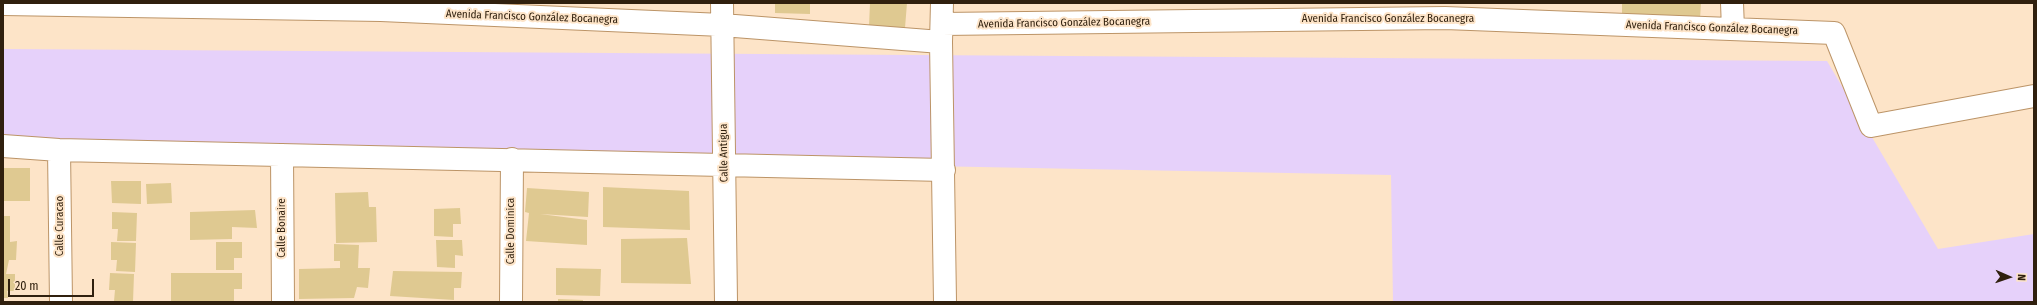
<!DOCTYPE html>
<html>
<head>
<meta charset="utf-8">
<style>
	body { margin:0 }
	#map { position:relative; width:2037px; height:305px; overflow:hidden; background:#fde4c8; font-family:"Fira Sans Condensed",sans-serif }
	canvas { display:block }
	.frame { position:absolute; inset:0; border:4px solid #30200e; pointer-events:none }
	.north { position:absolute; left:1989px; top:257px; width:40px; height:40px; -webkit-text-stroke:3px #fde4c8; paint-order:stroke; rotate:92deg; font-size:11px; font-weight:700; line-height:16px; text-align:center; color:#30200e }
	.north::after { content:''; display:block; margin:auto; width:14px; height:18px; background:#30200e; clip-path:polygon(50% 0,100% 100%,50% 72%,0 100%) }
	.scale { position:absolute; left:8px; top:279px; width:86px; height:18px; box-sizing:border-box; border:2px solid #30200e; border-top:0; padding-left:5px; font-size:12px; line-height:14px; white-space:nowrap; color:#30200e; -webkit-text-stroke:3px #fde4c8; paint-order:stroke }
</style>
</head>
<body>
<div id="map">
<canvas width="2037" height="305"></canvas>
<div class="frame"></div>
<div class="north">N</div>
<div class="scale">20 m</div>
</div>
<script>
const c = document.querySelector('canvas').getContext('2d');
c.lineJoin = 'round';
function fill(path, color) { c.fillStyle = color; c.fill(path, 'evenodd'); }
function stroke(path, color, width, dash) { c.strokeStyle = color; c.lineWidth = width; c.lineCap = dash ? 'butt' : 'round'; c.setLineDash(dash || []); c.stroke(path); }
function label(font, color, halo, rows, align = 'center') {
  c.font = font + ' "Fira Sans Condensed",sans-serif'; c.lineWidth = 4; c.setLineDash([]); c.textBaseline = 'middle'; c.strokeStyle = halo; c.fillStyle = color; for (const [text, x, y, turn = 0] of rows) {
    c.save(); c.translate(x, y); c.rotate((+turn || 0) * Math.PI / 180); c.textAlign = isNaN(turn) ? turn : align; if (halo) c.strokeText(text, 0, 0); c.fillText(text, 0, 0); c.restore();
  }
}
fill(new Path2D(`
	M 3,49 L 1827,61 L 1938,249 L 2034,234 L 2034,302 L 1393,302 L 1391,175 L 3,148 Z`), '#e6d1fa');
fill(new Path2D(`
	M 775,3 L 810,3 L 810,14 L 775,13 Z
	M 870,3 L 907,3 L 905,28 L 869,26 Z
	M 1622,3 L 1701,3 L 1700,19 L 1622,20 Z
	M 3,168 L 30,168 L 30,201 L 3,201 Z
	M 111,181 L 141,181 L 141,204 L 112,203 Z
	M 171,183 L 172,203 L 147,204 L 146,184 Z
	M 603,187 L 689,191 L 690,230 L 603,227 Z
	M 527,188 L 589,192 L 588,217 L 540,214 L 587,220 L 587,245 L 526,241 L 529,213 L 525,212 Z
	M 368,192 L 369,207 L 376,207 L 377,242 L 336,243 L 335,193 Z
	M 460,208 L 461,224 L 453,224 L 453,237 L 434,236 L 434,209 Z
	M 255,210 L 257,228 L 232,227 L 232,239 L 190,240 L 190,212 Z
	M 112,212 L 137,213 L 136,241 L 117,241 L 118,229 L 112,229 Z
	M 3,216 L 10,216 L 10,242 L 17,241 L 16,260 L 9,260 L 6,274 L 15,274 L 15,291 L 7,291 L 8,298 L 3,298 Z
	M 687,238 L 691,284 L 621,283 L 621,239 Z
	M 436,240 L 462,240 L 463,256 L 455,255 L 455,268 L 437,267 Z
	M 111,242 L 136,243 L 135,272 L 116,271 L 117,260 L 111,260 Z
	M 216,242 L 242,242 L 242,258 L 234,258 L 234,270 L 216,270 Z
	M 334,244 L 359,245 L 358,268 L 370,268 L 368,288 L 357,287 L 354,298 L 299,299 L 299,269 L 340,268 L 340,261 L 334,261 Z
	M 556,268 L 601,269 L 600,296 L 556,295 Z
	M 393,271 L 462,272 L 461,288 L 454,288 L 454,300 L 390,296 Z
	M 110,273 L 134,274 L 133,302 L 114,301 L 115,290 L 109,290 Z
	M 171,273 L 242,273 L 242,289 L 234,289 L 234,301 L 171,301 Z
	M 558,299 L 583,300 L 583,302 L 558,302 Z`), '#dfc991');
const street = new Path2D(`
	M 722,3 L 726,302
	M 942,3 L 941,42 L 945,302
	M 1732,3 L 1733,29
	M 3,4 L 381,10 L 722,25 L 941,42
	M 942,24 L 1445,18 L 1834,33 L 1871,126 L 2034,96
	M 3,146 L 59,150 L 944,170
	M 59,150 L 61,302
	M 282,155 L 283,302
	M 511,302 L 512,159`);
stroke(street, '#bc9467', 24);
stroke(street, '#fff', 22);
label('11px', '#30200e', '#fde4c8', [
	["Avenida Francisco González Bocanegra",532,17,2],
	["Avenida Francisco González Bocanegra",1388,19],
	["Avenida Francisco González Bocanegra",1064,23,-1],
	["Avenida Francisco González Bocanegra",1712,28,2],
	["Calle Antigua",724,153,-91],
	["Calle Curacao",60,226,-90],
	["Calle Bonaire",282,228,-90],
	["Calle Dominica",511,231,-90]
]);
</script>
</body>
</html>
